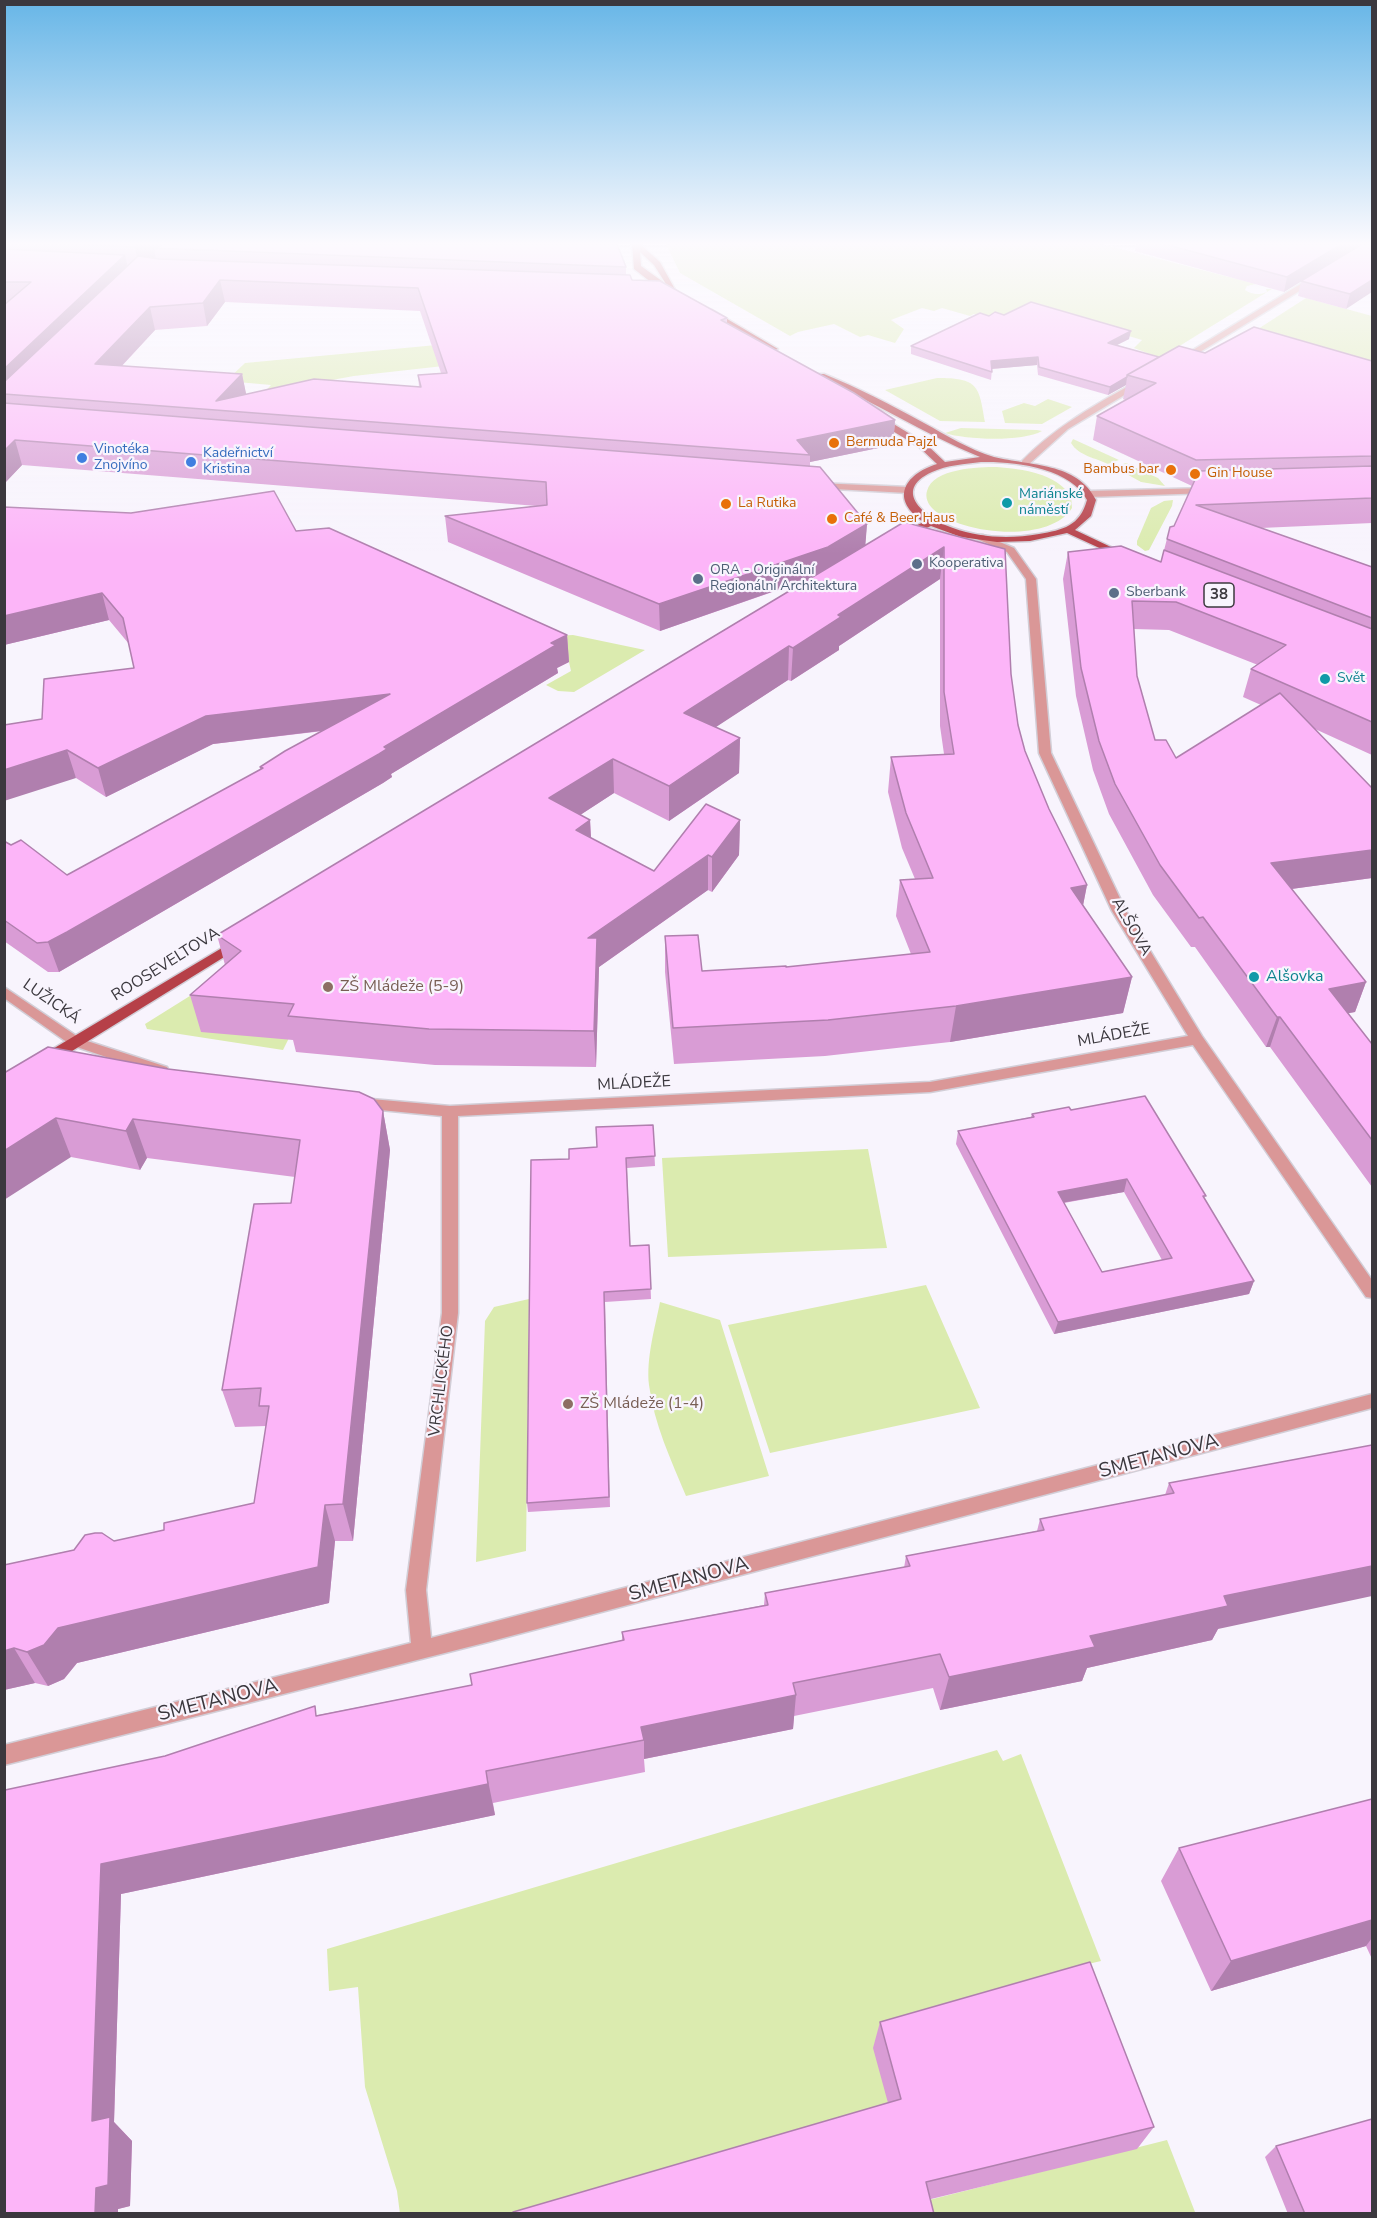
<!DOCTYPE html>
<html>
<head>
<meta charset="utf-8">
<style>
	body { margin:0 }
	#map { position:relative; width:1377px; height:2218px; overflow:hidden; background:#f8f4fd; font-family:"Nunito Sans",sans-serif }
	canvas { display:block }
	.frame { position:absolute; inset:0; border:6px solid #3b383e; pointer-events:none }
</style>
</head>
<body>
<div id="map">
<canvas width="1377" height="2218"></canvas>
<div class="frame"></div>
</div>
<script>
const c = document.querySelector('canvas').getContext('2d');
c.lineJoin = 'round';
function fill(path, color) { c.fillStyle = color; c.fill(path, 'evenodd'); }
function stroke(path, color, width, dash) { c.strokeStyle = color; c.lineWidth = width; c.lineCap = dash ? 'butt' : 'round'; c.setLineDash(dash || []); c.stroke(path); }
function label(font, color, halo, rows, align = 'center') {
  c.font = font + ' "Nunito Sans",sans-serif'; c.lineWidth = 4.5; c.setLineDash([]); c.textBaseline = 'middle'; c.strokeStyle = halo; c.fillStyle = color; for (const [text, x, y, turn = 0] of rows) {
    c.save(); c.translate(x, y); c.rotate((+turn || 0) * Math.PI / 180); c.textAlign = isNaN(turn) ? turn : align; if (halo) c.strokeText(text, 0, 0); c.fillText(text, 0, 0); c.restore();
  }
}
fill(new Path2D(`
	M 666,244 L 1101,244 L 1256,284 L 1247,286 L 1245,290 C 1252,295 1260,295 1267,292 L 1266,289 L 1272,289 L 1160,358 L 1134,348 L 1142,340 L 1032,307 L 1003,322 L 974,314 L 970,316 L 942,308 L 934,311 L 922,308 L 891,320 L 904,329 L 895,343 L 868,335 L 860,337 L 834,324 L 798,332 L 790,336 L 680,273 Z
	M 1306,298 L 1372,316 L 1372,387 L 1244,338 Z
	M 447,344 L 506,359 L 354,376 L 321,382 L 232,426 L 271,385 L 226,381 L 245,363 Z
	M 937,378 C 978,378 979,385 985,422 L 940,421 L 885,390 Z
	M 1048,399 L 1072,407 L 1042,424 L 1005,423 L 1002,411 L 1024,403 L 1035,406 Z
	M 961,428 L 1037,430 L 1042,431 C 1023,442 966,440 945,433 Z
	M 1073,439 L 1119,460 L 1108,464 C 1096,458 1079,456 1071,443 Z
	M 1126,463 L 1158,478 L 1165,486 L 1141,482 L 1114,467 Z
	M 997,467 C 1023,469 1055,473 1071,496 L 1072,508 C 1050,544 959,535 932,508 C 928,504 925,497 927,491 C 933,468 979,467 997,467 Z
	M 1173,500 L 1172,506 L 1149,550 L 1145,551 L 1137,545 L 1137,541 L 1151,508 L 1164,501 Z
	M 573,635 L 645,650 L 574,692 L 558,691 L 546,685 L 571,671 L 569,662 L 516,638 Z
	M 217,979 L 293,1030 L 283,1050 L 147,1029 L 145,1024 Z
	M 868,1149 L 887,1248 L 668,1257 L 662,1158 Z
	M 926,1285 L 980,1408 L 770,1453 L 728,1325 Z
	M 529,1299 L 526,1551 L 476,1562 L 485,1321 L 494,1307 Z
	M 660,1302 L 720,1320 L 769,1476 L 686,1496 C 671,1460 654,1424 649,1385 C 646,1358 655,1328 660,1302 Z
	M 997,1750 L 1003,1761 L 1021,1754 L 1101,1961 L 1071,1968 L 893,2123 L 582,2213 L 400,2214 L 397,2191 L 365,2087 L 358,1987 L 329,1991 L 327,1949 Z
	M 1167,2140 L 1195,2212 L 1190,2214 L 920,2214 L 917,2203 Z`), '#dbebaf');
const minor = new Path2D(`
	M 1312,277 L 1319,279 L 1182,363 L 1175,361 Z
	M 1139,380 L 1146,382 L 1068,429 L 1028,465 L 1022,465 L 1022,461 C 1056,426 1097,404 1139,380 Z
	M 818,483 L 908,487 L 913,490 L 908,493 L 815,488 L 813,486 Z
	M 1208,488 L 1211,489 L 1211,493 L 1088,497 L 1083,494 L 1088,491 Z
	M 977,535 L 983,535 L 1014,548 L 1036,579 L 1051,753 L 1126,911 L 1202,1036 L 1372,1280 L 1372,1298 L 1366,1297 L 1193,1045 L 930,1092 L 458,1116 L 458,1313 L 426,1590 L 431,1638 L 1372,1394 L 1372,1408 L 488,1642 L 4,1765 L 4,1745 L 411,1643 L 406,1590 L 442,1313 L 442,1116 L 360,1108 L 355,1107 L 353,1103 L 355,1099 L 360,1098 L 450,1106 L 930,1082 L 1188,1036 L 1112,911 L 1039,753 L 1026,579 L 1007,552 L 977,539 Z
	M 4,987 L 81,1039 L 167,1067 L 169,1071 L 162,1076 L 71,1045 L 4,998 Z`);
const major = new Path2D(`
	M 632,244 L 640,244 L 660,262 L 677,293 C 662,293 646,278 634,269 ZM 640,252 L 654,265 L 666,284 L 641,266 Z
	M 706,310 L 712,310 L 778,349 L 771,351 L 706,314 Z
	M 818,374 L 824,374 C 859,388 891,405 924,423 C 946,435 970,450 994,457 C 1030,466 1077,462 1096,500 L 1091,516 L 1075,530 L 1130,556 L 1121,558 L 1067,533 L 1030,541 L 997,542 L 961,537 L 931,526 L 905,537 L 899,537 L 899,533 L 924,522 C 890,500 903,475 937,464 L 919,447 L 876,421 L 876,417 L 882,417 L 925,443 L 945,462 L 980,457 C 924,434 874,401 818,378 ZM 981,462 C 1014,461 1071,468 1087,500 C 1080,526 1063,530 1039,534 C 1011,539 980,538 953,528 C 927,519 890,491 932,472 C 947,465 965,464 981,462 Z
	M 237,939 L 244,943 L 242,946 L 51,1064 L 41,1064 L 39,1060 L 41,1056 Z`);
stroke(minor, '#d2ced7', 3);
stroke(major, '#d2ced7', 3);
fill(minor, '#da9797');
fill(major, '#b64048');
fill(new Path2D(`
	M 4,244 L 617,244 L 626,267 L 626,275 L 632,280 L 727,318 L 727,323 L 895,420 L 893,445 L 810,462 L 810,466 L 867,524 L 865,545 L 1005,549 L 1011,674 L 1018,725 L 1025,751 L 1049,809 L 1087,885 L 1083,905 L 1132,977 L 1123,1013 L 950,1042 L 825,1056 L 674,1064 L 665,972 L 665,936 L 702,971 L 786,967 L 911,954 L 896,916 L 900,880 L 915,879 L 902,848 L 888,792 L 891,757 L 944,754 L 940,726 L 940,579 L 839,646 L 839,650 L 791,681 L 788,680 L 715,727 L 740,738 L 739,773 L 669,821 L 614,793 L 580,815 L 590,820 L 591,839 L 654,871 L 740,820 L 739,855 L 712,892 L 708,890 L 599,967 L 596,1067 L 435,1065 L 296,1052 L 293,1040 L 201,1032 L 190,995 L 225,965 L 217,935 L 807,580 L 660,631 L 448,542 L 445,516 L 537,506 L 22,465 L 4,484 ZM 225,302 L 420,311 L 441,373 L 418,375 L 419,387 L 246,395 L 242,374 L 122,366 L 155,330 L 207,326 Z
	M 1136,244 L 1372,244 L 1346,309 L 1298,296 L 1301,281 L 1284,292 L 1135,251 Z
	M 1004,315 L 1129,339 L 1117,345 L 1159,357 L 1205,353 L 1372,361 L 1372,523 L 1261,528 L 1372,567 L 1372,755 L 1315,729 L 1372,788 L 1372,878 L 1291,889 L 1366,982 L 1355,1012 L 1348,1013 L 1372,1044 L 1372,1187 L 1270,1047 L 1266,1047 L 1195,947 L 1191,947 L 1153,895 L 1109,814 L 1093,770 L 1076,696 L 1063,579 L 1068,552 L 1161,562 L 1170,527 L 1174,526 L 1192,486 L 1093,440 L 1097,416 L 1125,400 L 1123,399 L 1126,385 L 1108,395 L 1038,375 L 1037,365 L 992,369 L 991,380 L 911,354 L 911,346 L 989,316 ZM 1134,629 L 1169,630 L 1258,665 L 1251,669 L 1243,697 L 1261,705 L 1176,758 L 1155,740 L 1137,676 Z
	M 4,507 L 296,531 L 567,635 L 569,662 L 557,668 L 558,673 L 391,774 L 392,777 L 383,783 L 78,961 L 59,972 L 48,972 L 4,941 L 4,841 L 67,875 L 260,770 L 260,767 L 323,731 L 213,744 L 106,797 L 76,778 L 42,719 L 134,668 L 129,644 L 109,620 L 4,645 Z
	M 4,1073 L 383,1111 L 390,1150 L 353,1541 L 335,1541 L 329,1603 L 77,1663 L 64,1679 L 48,1686 L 35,1683 L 4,1690 L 4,1565 L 164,1530 L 254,1503 L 266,1426 L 235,1427 L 222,1390 L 291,1203 L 295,1177 L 147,1158 L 140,1170 L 71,1157 Z
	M 1032,1114 L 1205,1200 L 1254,1281 L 1249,1294 L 1054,1334 L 956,1144 L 958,1131 L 1031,1117 ZM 1124,1192 L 1162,1260 L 1102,1272 L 1064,1203 Z
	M 653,1125 L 655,1166 L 627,1168 L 630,1246 L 649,1245 L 651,1299 L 605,1302 L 610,1507 L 528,1512 L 527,1503 L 569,1159 Z
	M 1372,1445 L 1218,1629 L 1212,1640 L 1087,1668 L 1082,1681 L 940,1710 L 933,1688 L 794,1716 L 793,1729 L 644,1759 L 645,1772 L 493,1803 L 495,1815 L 121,1894 L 114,2122 L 132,2141 L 130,2206 L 118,2209 L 4,2214 L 165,1756 L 318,1715 L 472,1685 L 622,1640 L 622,1632 L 764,1605 L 765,1593 L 904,1568 L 906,1556 L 1037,1531 L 1040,1519 L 1165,1495 L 1169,1483 Z
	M 1372,1799 L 1372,1959 L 1366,1946 L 1211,1991 L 1161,1881 L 1179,1848 Z
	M 880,2022 L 1154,2127 L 1137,2149 L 931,2199 L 888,2103 L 873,2048 Z
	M 1276,2146 L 1372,2214 L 1288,2214 L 1265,2157 Z`), '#d99cd5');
fill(new Path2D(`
	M 140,244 L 197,244 L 154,248 L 156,259 L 139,269 L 135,247 Z
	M 1342,244 L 1363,244 L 1284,292 L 1287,277 Z
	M 125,255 L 130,277 L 4,394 L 4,369 Z
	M 220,280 L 225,302 L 207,326 L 203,303 Z
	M 1372,280 L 1372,292 L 1346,309 L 1350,294 Z
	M 150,307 L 155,330 L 101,388 L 95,364 Z
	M 1131,331 L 1129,339 L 1107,350 L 1108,343 Z
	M 1038,357 L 1037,365 L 990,369 L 991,361 Z
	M 242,374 L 247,398 L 216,401 Z
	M 1127,377 L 1126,385 L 1108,395 L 1110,387 Z
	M 895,420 L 893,445 L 810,462 L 810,455 L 797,440 Z
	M 15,440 L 22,465 L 4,484 L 4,451 Z
	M 867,524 L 865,550 L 826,573 L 660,631 L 659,604 Z
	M 944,547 L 940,579 L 839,646 L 839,650 L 791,681 L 793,648 L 838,615 Z
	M 102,593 L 109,620 L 4,645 L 4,616 Z
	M 567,635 L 569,662 L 557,668 L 558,673 L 391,774 L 392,777 L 383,783 L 59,972 L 48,942 L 384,747 L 551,643 Z
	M 789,646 L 788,680 L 684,748 L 684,713 Z
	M 390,694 L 394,722 L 213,744 L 106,797 L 98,768 L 206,716 Z
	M 740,738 L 739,773 L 669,821 L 669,786 Z
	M 67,750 L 76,778 L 4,801 L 4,770 Z
	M 613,759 L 614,793 L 551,834 L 549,798 Z
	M 590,820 L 592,856 L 576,830 Z
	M 740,820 L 739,855 L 712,892 L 712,857 Z
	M 1372,850 L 1372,878 L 1262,893 L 1271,863 Z
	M 708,855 L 708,890 L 599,967 L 596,1067 L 588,938 Z
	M 1087,885 L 1080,921 L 1071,888 Z
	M 1132,977 L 1123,1013 L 950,1042 L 956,1006 Z
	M 1366,982 L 1355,1012 L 1318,1019 L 1329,989 Z
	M 1277,1017 L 1280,1017 L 1270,1047 L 1266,1047 Z
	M 383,1111 L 390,1150 L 353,1541 L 343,1504 Z
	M 56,1118 L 71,1157 L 4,1200 L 4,1151 Z
	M 133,1119 L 147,1158 L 140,1170 L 126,1131 Z
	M 1127,1179 L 1124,1192 L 1055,1204 L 1058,1192 Z
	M 1254,1281 L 1249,1294 L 1054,1334 L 1058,1322 Z
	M 325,1505 L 335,1541 L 329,1603 L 77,1663 L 64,1679 L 48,1686 L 27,1652 L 58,1628 Z
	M 1372,1566 L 1372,1596 L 1218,1629 L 1212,1640 L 1087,1668 L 1082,1681 L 940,1710 L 949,1677 L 1224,1596 Z
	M 14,1648 L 35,1683 L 4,1690 L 4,1651 Z
	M 796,1695 L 793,1729 L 644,1759 L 644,1740 L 641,1727 Z
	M 486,1771 L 495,1815 L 121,1894 L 114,2122 L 132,2141 L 130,2206 L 118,2209 L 118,2214 L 95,2214 L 92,2121 L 101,1864 Z
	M 1372,1920 L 1372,1938 L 1366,1946 L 1211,1991 L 1231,1961 Z`), '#b07fae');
const building = new Path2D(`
	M 75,244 L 140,244 L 135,247 Z
	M 164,244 L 617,244 L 626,267 L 154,248 Z
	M 1164,244 L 1342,244 L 1287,277 Z
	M 1362,244 L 1372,244 L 1372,280 L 1350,294 L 1301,281 Z
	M 4,249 L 125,255 L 4,369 L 4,305 L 31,282 L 4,282 Z
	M 138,256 L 159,259 L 630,275 L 632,280 L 660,281 L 727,318 L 721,320 L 854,393 L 895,420 L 797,440 L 810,455 L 4,394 L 4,382 ZM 220,280 L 418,288 L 447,373 L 418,375 L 421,387 L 314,379 L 216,401 L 242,374 L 95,364 L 150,307 L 203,303 Z
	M 1031,302 L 1131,331 L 1108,343 L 1159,357 L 1127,375 L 1127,377 L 1110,387 L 1039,367 L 1038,357 L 991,361 L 992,372 L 911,346 L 980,313 L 989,316 L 995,312 L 1004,315 Z
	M 1254,327 L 1372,361 L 1372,456 L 1196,460 L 1097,416 L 1156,383 L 1127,375 L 1179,346 L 1205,353 Z
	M 4,403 L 820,467 L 867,524 L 828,547 L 659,604 L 445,516 L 547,505 L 546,482 L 15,440 L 4,451 Z
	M 1372,466 L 1372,498 L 1196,505 L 1372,567 L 1372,618 L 1167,539 L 1170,527 L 1174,526 L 1199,471 Z
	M 274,491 L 296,531 L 329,528 L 567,635 L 551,643 L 556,645 L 384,747 L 387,749 L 379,754 L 67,932 L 48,942 L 37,943 L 4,920 L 4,841 L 11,845 L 21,840 L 67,875 L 263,768 L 260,767 L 285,751 L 390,694 L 206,716 L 98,768 L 67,750 L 4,770 L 4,725 L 42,719 L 44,679 L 134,668 L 123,618 L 102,593 L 4,616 L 4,507 L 131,513 Z
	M 904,522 L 1005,549 L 1011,674 L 1018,725 L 1025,751 L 1049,809 L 1087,885 L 1071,888 L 1132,977 L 956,1006 L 828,1020 L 673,1028 L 665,936 L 698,935 L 702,971 L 786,966 L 786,967 L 930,952 L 900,880 L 933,878 L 906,813 L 891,757 L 954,754 L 944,692 L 944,547 L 838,615 L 841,617 L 793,648 L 789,646 L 684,713 L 740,738 L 669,786 L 613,759 L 549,798 L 590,820 L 576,830 L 654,871 L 706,804 L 740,820 L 712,857 L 708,855 L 588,938 L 597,938 L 594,1031 L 429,1029 L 288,1016 L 294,1004 L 190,995 L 241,951 L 217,935 Z
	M 1121,546 L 1161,562 L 1164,550 L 1372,629 L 1372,722 L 1251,669 L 1286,645 L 1176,602 L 1132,601 L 1137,676 L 1155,740 L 1166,740 L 1176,758 L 1280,693 L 1372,788 L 1372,850 L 1271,863 L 1366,982 L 1329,989 L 1372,1044 L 1372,1140 L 1280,1017 L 1277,1017 L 1203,917 L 1199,918 L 1160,865 L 1115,784 L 1099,741 L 1081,668 L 1068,552 Z
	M 48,1047 L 168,1069 L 359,1092 L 374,1099 L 383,1111 L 343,1504 L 325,1505 L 318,1567 L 58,1628 L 44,1645 L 27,1652 L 14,1648 L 4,1651 L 4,1565 L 74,1550 L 85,1535 L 95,1533 L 102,1533 L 114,1541 L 164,1530 L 164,1523 L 254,1503 L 269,1406 L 259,1406 L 261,1388 L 222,1390 L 254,1204 L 291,1203 L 300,1140 L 133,1119 L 126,1131 L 56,1118 L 4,1151 L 4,1073 Z
	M 1145,1096 L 1206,1196 L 1203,1196 L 1254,1281 L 1058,1322 L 958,1131 L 1034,1117 L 1032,1114 L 1069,1107 L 1071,1110 ZM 1127,1179 L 1172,1258 L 1102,1272 L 1058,1192 Z
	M 653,1125 L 655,1156 L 626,1158 L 630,1246 L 649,1245 L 651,1289 L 604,1292 L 609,1497 L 527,1503 L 531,1160 L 569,1159 L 569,1149 L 597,1147 L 596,1127 Z
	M 1372,1445 L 1372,1566 L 1224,1596 L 1228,1606 L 1090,1636 L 1095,1647 L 949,1677 L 940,1654 L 793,1683 L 796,1695 L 641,1727 L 644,1740 L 486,1771 L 488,1784 L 101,1864 L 92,2121 L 110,2117 L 108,2185 L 96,2188 L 95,2214 L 4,2214 L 5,1790 L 165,1756 L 315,1706 L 316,1716 L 472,1685 L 470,1674 L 624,1640 L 622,1632 L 768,1605 L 765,1593 L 910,1566 L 906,1556 L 1044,1530 L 1040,1519 L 1174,1493 L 1169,1483 Z
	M 1372,1799 L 1372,1920 L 1231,1961 L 1179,1848 Z
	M 1090,1962 L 1154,2127 L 926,2182 L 934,2214 L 514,2214 L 513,2212 L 901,2099 L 880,2022 Z
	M 1372,2119 L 1372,2214 L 1305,2214 L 1276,2146 Z`);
fill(building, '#fcb5f8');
stroke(building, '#b07fae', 1.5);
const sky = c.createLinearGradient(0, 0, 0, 554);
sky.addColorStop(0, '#67b6e7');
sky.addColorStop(0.44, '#fcfafe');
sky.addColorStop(1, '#fcfafe00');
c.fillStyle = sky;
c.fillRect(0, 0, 1377, 554);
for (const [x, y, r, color] of [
	[834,443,6,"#e8710a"],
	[82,458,6,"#3f7fe0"],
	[191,462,6,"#3f7fe0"],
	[1171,470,6,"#e8710a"],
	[1195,474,6,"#e8710a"],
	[1007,503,6,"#0f9aa8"],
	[726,504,6,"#e8710a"],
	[832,519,6,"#e8710a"],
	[917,564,6,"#5c6f8a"],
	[698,579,6,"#5c6f8a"],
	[1114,593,6,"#5c6f8a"],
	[1325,679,6,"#0f9aa8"],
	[1254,977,6,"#0f9aa8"],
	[328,987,6,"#8d6e63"],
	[568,1404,6,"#8d6e63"]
]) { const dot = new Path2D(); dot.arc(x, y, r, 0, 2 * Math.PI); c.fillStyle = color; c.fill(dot); stroke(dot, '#f8f4fd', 2); }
label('14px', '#c56008', '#f8f4fd', [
	["Bermuda Pajzl",846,443],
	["Bambus bar",1159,470,"right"],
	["Gin House",1207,474],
	["La Rutika",738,504],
	["Café & Beer Haus",844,519]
], 'left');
label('14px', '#366cbe', '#f8f4fd', [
	["Vinotéka",94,450],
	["Znojvíno",94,466],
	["Kadeřnictví",203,454],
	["Kristina",203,470]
], 'left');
label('14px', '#0d838f', '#f8f4fd', [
	["Mariánské",1019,495],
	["náměstí",1019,511],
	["Svět",1337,679]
], 'left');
label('14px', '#4e5e75', '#f8f4fd', [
	["Kooperativa",929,564],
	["ORA - Originální",710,571],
	["Regionální Architektura",710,587],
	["Sberbank",1126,593]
], 'left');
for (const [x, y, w] of [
	[1219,595,30]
]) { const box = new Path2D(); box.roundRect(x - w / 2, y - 12, w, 24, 4.5); c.fillStyle = '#f8f4fd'; c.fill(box); stroke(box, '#3b383e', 1.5); }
label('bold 15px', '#3b383e', null, [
	["38",1219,595]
]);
label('16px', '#3b383e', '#f8f4fd', [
	["ALŠOVA",1131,927,60],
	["ROOSEVELTOVA",166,965,-32],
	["LUŽICKÁ",51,1002,35],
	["MLÁDEŽE",1114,1036,-10],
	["MLÁDEŽE",634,1084,-3],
	["VRCHLICKÉHO",442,1381,-83]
]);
label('16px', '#0d838f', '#f8f4fd', [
	["Alšovka",1266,977]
], 'left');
label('16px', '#785e54', '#f8f4fd', [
	["ZŠ Mládeže (5-9)",340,987],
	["ZŠ Mládeže (1-4)",580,1404]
], 'left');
label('20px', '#3b383e', '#f8f4fd', [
	["SMETANOVA",1159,1457,-15],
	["SMETANOVA",689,1580,-15],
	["SMETANOVA",218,1701,-14]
]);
</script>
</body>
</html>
